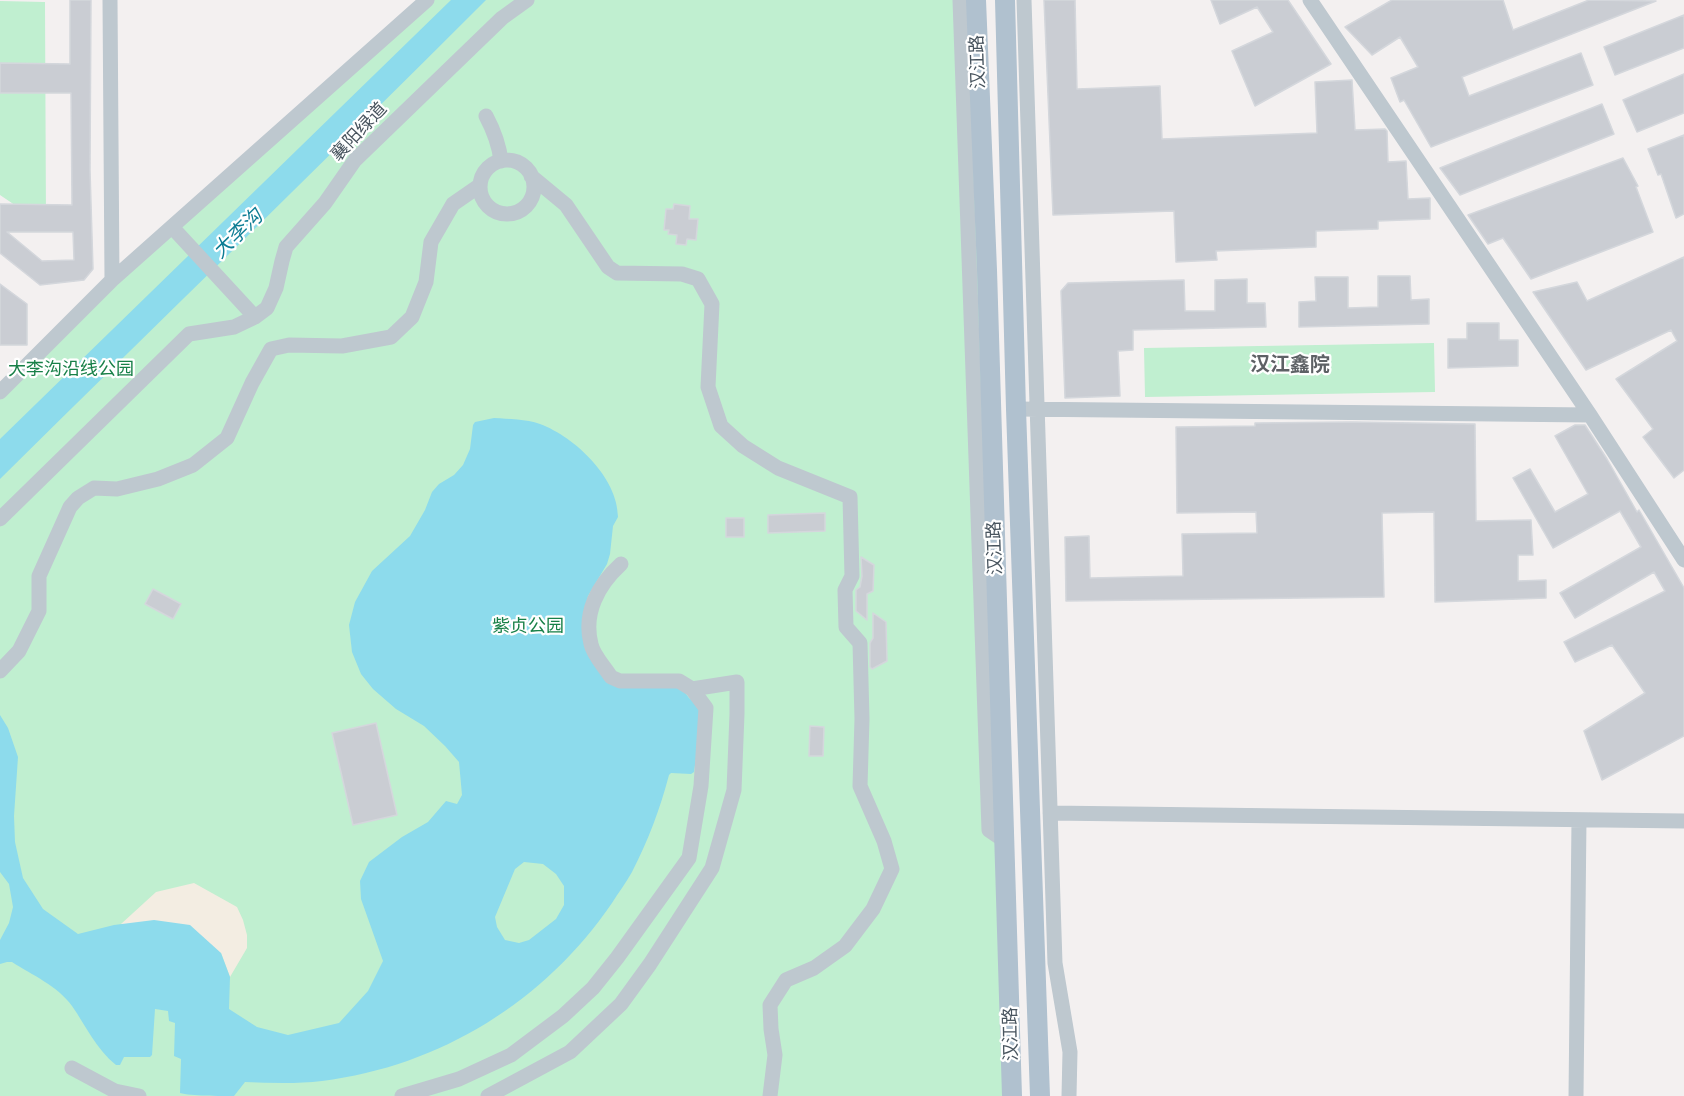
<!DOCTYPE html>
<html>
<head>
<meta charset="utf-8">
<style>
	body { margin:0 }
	canvas { display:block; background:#f3f0f0 }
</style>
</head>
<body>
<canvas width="1684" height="1096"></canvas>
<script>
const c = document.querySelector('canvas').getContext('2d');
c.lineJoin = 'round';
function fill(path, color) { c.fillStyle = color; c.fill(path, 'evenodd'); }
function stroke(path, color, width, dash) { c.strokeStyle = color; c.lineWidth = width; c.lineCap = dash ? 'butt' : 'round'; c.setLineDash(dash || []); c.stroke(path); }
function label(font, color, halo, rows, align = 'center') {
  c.font = font + ' Mulish,"Noto Sans SC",sans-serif'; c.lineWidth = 4.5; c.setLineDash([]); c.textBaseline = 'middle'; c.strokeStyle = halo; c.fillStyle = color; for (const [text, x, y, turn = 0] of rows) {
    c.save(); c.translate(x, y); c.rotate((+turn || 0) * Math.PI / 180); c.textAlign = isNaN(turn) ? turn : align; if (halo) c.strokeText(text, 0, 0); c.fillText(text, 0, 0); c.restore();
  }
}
fill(new Path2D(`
	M 427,0 L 975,0 L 1012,1096 L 0,1096 L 0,392 Z
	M 0,1 L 45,2 L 46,226 L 0,195 Z
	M 1434,343 L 1435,392 L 1145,397 L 1144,348 Z`), '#c0efd0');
fill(new Path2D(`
	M 194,883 L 237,907 L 243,920 L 247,935 L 247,948 L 230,977 L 221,953 L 121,924 L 156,892 Z`), '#f3ede2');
fill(new Path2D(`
	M 451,0 L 486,0 C 325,161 162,319 0,479 L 0,439 Z
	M 494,418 C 509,419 526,419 540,424 C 575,437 618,478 618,517 L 613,526 L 610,554 L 607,564 L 588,596 L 583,623 L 608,680 L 678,683 L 689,698 L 700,706 L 702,717 L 694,772 L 691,774 L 671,773 L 669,775 C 660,809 648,841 632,872 C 626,883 618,893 612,903 C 545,1001 441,1066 322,1081 C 297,1084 271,1083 245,1082 L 234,1096 C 220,1096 191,1096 180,1093 L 181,1059 L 174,1056 L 175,1023 L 169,1021 L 168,1011 L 155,1009 L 152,1055 L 150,1057 L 124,1057 L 120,1065 L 116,1065 C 96,1049 86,1026 72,1006 C 58,986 32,975 12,962 L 7,962 L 0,964 L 0,940 L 9,923 L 13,907 L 9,884 L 0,872 L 0,715 L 8,728 L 18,757 L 14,816 L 15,842 L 23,878 L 43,909 L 78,934 L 114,925 L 154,920 L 190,925 L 221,953 L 230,977 L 229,1009 L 257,1027 L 288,1035 L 339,1023 L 368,991 L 383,961 L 361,899 L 360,881 L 369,862 L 402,837 L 428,822 L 446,801 L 457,804 L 462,795 L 459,762 L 445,746 L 424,726 L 396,709 L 373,689 L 361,674 L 352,652 L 349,625 L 355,602 L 372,571 L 410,536 L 425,510 L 432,492 L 439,484 L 454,475 L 463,465 L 470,449 L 473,425 L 475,422 ZM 524,862 L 543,864 L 556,874 L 564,886 L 564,905 L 556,919 L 529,940 L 519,943 L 505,940 L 497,927 L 495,917 L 515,869 Z`), '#8ddbec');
const building = new Path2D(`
	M 70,0 L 91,0 L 90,170 L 93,269 L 84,280 L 40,285 L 0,253 L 0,204 L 72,205 L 71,93 L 0,93 L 0,63 L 70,64 ZM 7,232 L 73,232 L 74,260 L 42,261 Z
	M 1044,0 L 1075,0 L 1077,89 L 1160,86 L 1162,139 L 1317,133 L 1315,82 L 1352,80 L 1355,130 L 1385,129 L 1387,131 L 1388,162 L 1406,161 L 1408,199 L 1430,198 L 1430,219 L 1378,221 L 1378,229 L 1316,231 L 1316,247 L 1216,251 L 1217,260 L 1176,262 L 1174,211 L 1053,215 Z
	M 1211,0 L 1288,0 L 1331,64 L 1255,106 L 1232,51 L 1273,32 L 1257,7 L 1220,24 Z
	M 1392,0 L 1503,0 L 1513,30 L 1589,0 L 1656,1 L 1462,77 L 1469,96 L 1581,53 L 1593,85 L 1431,147 L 1404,100 L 1400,102 L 1391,78 L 1418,67 L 1400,37 L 1372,55 L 1345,27 Z
	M 1684,15 L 1684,48 L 1615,75 L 1604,47 Z
	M 1684,74 L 1684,113 L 1637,132 L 1623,100 Z
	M 1602,104 L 1614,134 L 1460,195 L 1440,168 Z
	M 1684,135 L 1684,214 L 1676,218 L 1661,174 L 1658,175 L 1648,149 Z
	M 1623,158 L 1638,186 L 1636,187 L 1653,232 L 1531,279 L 1503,238 L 1488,244 L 1468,215 Z
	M 674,204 L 690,206 L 689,219 L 698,219 L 696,240 L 687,239 L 686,245 L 676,244 L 677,235 L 668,234 L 669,230 L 664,230 L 666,209 L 673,209 Z
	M 1684,257 L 1684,470 L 1674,478 L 1643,437 L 1653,429 L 1616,379 L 1677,341 L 1671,330 L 1586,370 L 1533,292 L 1577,282 L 1587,301 Z
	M 1378,276 L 1410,276 L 1411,300 L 1429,299 L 1429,324 L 1299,327 L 1299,302 L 1316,301 L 1315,277 L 1348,277 L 1348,308 L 1378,307 Z
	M 1247,279 L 1247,303 L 1265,303 L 1266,327 L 1133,330 L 1133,350 L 1118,351 L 1120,396 L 1065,398 L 1061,291 L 1068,283 L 1184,280 L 1185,311 L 1215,311 L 1215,280 Z
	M 0,284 L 27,304 L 27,345 L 0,345 Z
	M 1467,323 L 1499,323 L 1499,340 L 1518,340 L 1518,366 L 1448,368 L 1448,339 L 1467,339 Z
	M 1352,422 L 1475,424 L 1476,521 L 1531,520 L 1533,555 L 1518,555 L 1518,581 L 1546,580 L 1546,598 L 1435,602 L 1434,512 L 1382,513 L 1384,597 L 1066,601 L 1065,537 L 1089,536 L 1090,578 L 1183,576 L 1182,534 L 1257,533 L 1256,512 L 1177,513 L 1176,427 L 1255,426 L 1255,423 Z
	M 1575,425 L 1585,425 L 1607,459 L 1637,512 L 1639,510 L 1684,588 L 1684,736 L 1602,780 L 1584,731 L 1645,693 L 1612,645 L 1575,662 L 1564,642 L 1665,591 L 1654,572 L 1575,618 L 1560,593 L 1641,547 L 1620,511 L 1553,548 L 1513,478 L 1530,469 L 1555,512 L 1588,494 L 1555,436 Z
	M 825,513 L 825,531 L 768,533 L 768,515 Z
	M 726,518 L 744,518 L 744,537 L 726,537 Z
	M 861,557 L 874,565 L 873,591 L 867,594 L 867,620 L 856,611 L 856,590 L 860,587 L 862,576 Z
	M 153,589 L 181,604 L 173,619 L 145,604 Z
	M 873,613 L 886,622 L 887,661 L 872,669 L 870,667 L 870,643 L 873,638 Z
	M 376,723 L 397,815 L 353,825 L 332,733 Z
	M 810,726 L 824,727 L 823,756 L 809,756 Z`);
fill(building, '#cacdd3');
stroke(building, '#d4d7dc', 1.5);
stroke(new Path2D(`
	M 110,0 L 112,280
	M 960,0 L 989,830 L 1005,841
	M 1024,0 L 1055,963 L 1070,1052 L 1069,1096
	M 1310,0 L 1590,415 L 1684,560
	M 486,116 C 494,131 499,144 501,161
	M480 187a27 27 0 1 1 54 0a27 27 0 1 1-54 0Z
	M 531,176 L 566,205 L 608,267 L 617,273 L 682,274 L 698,279 L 712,304 L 708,387 L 721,426 L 743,446 L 778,468 L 850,497 L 852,576 L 845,590 L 846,627 L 860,643 L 862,719 L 860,786 L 884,841 L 892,869 L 873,909 L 845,946 L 814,968 L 786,980 L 770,1005 L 771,1029 L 775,1055 L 770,1096
	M 172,227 L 255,317
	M 0,392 L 112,280 L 427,0
	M 1016,409 L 1590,415
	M 0,519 L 189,334 L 234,327 L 255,317 L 267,308 L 276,288 L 282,261 L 286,247 L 325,203 L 355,160 L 502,18 L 527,0
	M 0,671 L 19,651 L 39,611 L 39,576 L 70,507 L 78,498 L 94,488 L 117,489 L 158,479 L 193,465 L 227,438 L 252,383 L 271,349 L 289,345 L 342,346 L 391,337 L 412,317 L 426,282 L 431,242 L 453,204 L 479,186
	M 1050,813 L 1684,821
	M 72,1068 L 115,1091 L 139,1096
	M 402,1096 L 459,1079 L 511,1055 L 563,1016 L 593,988 L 617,958 L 689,858 L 701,786 L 706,708 L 692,689 L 679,681 L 620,681 L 611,677 C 605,667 593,655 591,644 C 583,613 598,585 621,564
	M 488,1096 L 570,1052 L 621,1004 L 650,964 L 712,868 L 734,790 L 737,714 L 737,682 L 692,689
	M 1576,1096 L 1579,820`), '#bec8cf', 15);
stroke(new Path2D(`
	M 976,0 L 987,270 L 1012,1096
	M 1005,0 L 1016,409 L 1040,1096`), '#b0c1cf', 20);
label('18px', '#48545e', '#fff', [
	["汉江路",978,62,-92],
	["襄阳绿道",359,132,-47],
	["汉江路",995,548,-92],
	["汉江路",1011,1034,-91]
]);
label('18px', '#188048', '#fff', [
	["大李沟沿线公园",71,370],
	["紫贞公园",528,627]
]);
label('italic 20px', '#0e7d94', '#fff', [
	["大李沟",238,234,-44]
]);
label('bold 20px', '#5d6165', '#fff', [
	["汉江鑫院",1290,365]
]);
</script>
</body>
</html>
